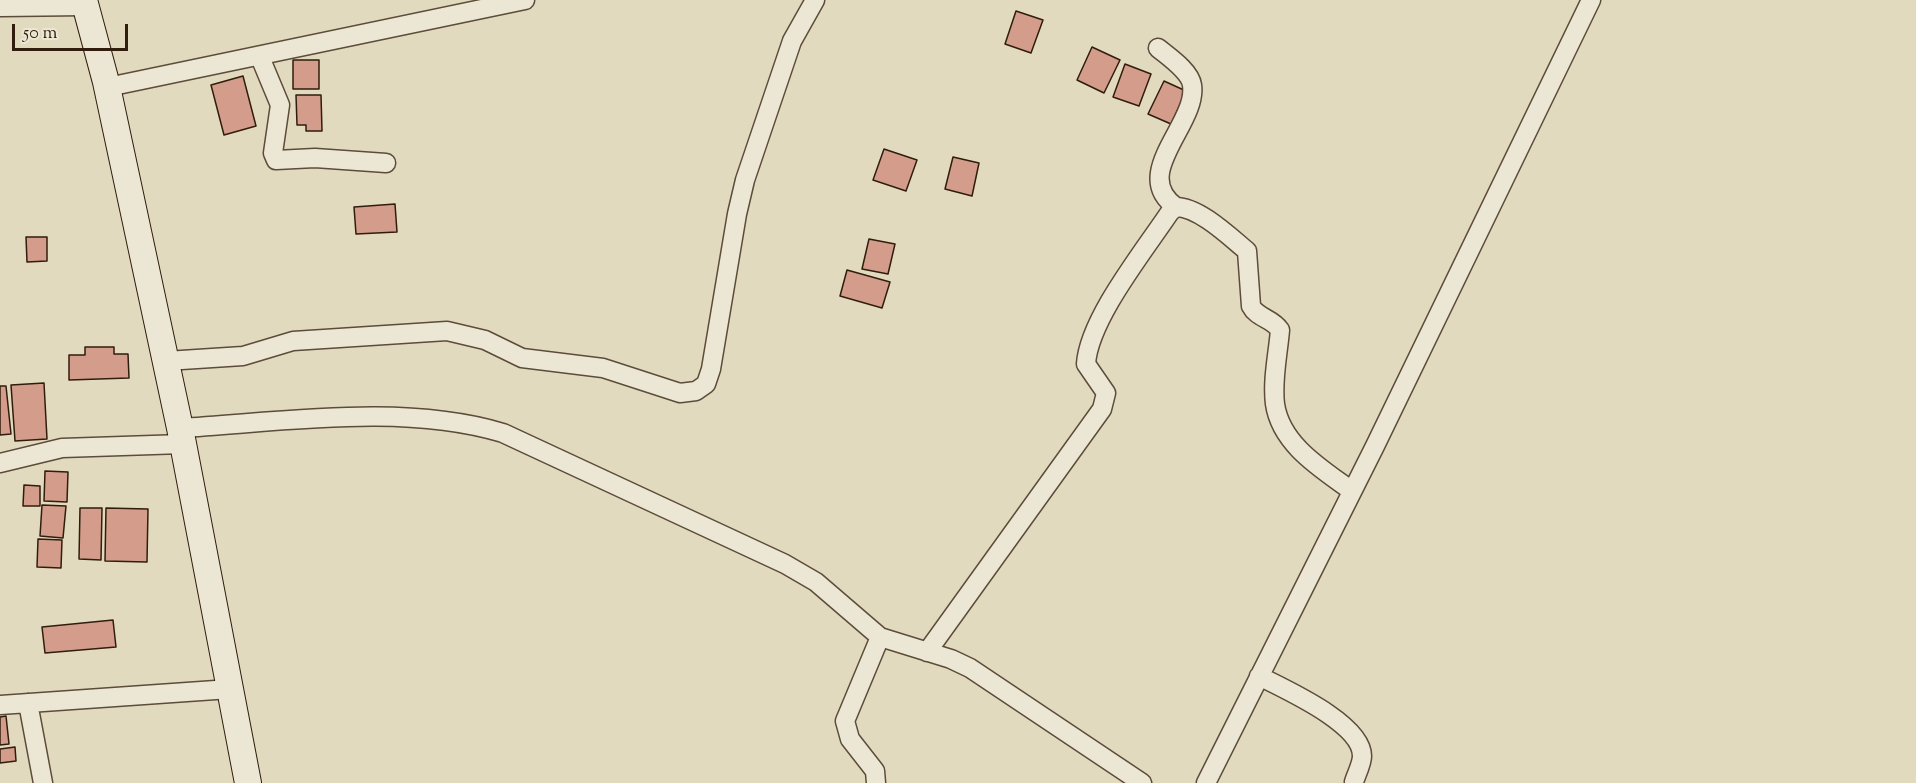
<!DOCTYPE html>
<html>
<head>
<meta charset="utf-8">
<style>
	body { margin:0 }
	#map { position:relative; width:1916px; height:783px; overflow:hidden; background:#e2dabe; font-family:"Sorts Mill Goudy",serif }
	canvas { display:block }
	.scale { position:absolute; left:12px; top:24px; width:116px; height:27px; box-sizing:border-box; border:3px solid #301d0d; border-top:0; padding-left:8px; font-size:18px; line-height:21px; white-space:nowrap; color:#301d0d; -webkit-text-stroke:4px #ece7d5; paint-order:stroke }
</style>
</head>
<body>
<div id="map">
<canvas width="1916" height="783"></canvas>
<div class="scale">50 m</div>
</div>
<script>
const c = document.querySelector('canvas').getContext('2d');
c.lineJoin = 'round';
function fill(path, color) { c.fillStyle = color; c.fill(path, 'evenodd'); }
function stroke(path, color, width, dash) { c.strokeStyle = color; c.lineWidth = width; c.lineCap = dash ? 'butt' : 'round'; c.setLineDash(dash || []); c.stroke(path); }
const building = new Path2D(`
	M 1016,11 L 1043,20 L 1031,53 L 1005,44 Z
	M 1092,47 L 1120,60 L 1104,93 L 1077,80 Z
	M 293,60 L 319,60 L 319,89 L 293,89 Z
	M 1125,64 L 1151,74 L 1139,106 L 1113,97 Z
	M 243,76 L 256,126 L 224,135 L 211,85 Z
	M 1164,81 L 1186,91 L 1171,124 L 1148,114 Z
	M 296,95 L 321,95 L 322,131 L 306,131 L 306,125 L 297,125 Z
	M 884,149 L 917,160 L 906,191 L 873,180 Z
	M 953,157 L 979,163 L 972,196 L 945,189 Z
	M 395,204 L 397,232 L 356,234 L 354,207 Z
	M 26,237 L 47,237 L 47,261 L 27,262 Z
	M 869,239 L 895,244 L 888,274 L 862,269 Z
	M 847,270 L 890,282 L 882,308 L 840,296 Z
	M 85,347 L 114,347 L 114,354 L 128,354 L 129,378 L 69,380 L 69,355 L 85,355 Z
	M 44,383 L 47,439 L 15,441 L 11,385 Z
	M 0,386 L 6,386 L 11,434 L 0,435 Z
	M 45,471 L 68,472 L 67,502 L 44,501 Z
	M 24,485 L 40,486 L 40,506 L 23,506 Z
	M 42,505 L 66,506 L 63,538 L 40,536 Z
	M 80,508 L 102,508 L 101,560 L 79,559 Z
	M 106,508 L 148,509 L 147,562 L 105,561 Z
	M 38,539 L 62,540 L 61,568 L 37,567 Z
	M 113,620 L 116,647 L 45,653 L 42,627 Z
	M 6,716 L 9,744 L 0,745 L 0,717 Z
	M 15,747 L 16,761 L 0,763 L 0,749 Z`);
fill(building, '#d39c8b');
stroke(building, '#301d0d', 1.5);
const minor = new Path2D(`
	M 0,7 L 85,6
	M 1158,48 C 1169,57 1190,71 1192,85 C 1198,124 1129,174 1176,207 C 1199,207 1230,237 1247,251 L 1251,306 C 1257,318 1272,318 1280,330 C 1278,354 1272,380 1275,404 C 1281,445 1322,469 1352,491
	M 260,57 L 280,105 L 273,153 L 276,160 L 315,158 L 386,163
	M 108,87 L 525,0
	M 166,361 L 243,356 L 293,341 L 447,331 L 485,340 L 522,358 L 603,368 L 680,393 L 696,391 L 706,384 L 711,369 L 737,214 L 745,180 L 792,41 L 815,0
	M 180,428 C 283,422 403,403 503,433 L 785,564 L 816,582 L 880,637 L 951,659 L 970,668 L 1142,783
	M 0,463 L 62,448 L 183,444
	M 927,652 L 1102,409 L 1106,393 L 1086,364 C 1089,319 1144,251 1170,212 L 1176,207
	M 1259,676 C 1284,689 1362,723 1362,756 C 1362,764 1356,775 1354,782
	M 28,703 L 43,783
	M 0,705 L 230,689
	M 876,783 L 875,771 L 850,739 L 845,721 L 880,637
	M 1206,783 L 1375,446 L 1591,0`);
const secondary = new Path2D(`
	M 84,0 L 106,82 L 180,428 L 248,783`);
stroke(minor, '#5c4c39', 21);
stroke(secondary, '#301d0d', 28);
stroke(minor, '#ece7d5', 18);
stroke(secondary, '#ece7d5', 26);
</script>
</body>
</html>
